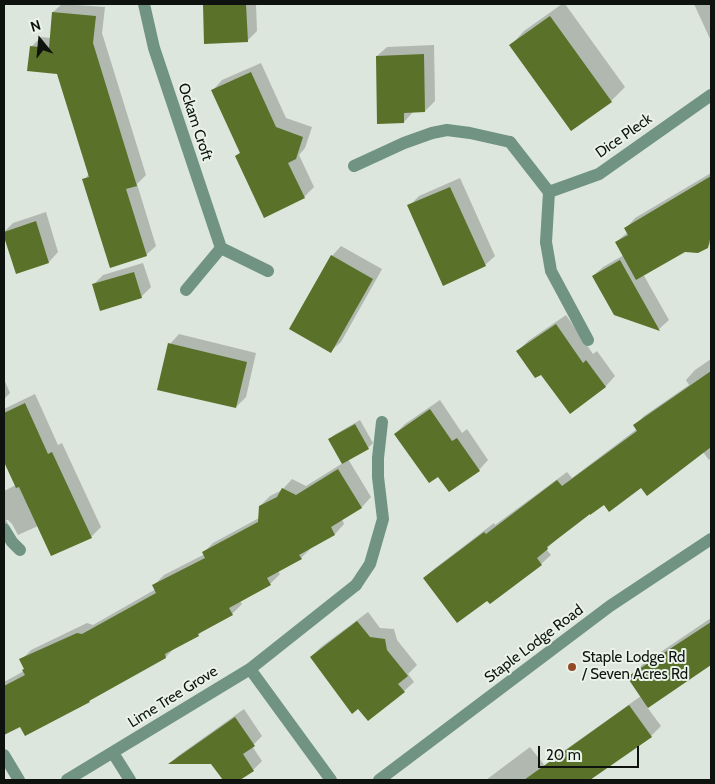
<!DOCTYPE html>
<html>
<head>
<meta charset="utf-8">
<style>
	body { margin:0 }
	#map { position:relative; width:715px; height:784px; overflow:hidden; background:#dce6dc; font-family:Cabin,sans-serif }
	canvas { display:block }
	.frame { position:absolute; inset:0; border:5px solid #0f130f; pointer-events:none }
	.north { position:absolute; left:15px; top:15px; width:50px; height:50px; -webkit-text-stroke:4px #e9f3e9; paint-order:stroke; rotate:343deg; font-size:14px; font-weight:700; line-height:20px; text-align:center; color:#0f130f }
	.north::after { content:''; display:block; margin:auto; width:18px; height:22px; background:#0f130f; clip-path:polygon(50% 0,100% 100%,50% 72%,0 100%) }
	.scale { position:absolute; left:538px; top:746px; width:101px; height:22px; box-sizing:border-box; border:2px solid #0f130f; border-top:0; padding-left:6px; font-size:15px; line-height:18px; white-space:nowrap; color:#0f130f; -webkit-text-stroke:4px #e9f3e9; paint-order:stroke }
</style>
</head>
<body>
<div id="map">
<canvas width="715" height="784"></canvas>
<div class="frame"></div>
<div class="north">N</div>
<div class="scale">20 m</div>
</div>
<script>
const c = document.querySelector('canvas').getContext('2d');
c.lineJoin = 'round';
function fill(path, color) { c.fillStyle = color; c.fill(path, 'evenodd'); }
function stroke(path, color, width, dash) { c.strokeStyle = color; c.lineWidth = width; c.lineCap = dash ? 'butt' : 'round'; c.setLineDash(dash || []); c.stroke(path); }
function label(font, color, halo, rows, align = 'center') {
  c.font = font + ' Cabin,sans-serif'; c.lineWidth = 4; c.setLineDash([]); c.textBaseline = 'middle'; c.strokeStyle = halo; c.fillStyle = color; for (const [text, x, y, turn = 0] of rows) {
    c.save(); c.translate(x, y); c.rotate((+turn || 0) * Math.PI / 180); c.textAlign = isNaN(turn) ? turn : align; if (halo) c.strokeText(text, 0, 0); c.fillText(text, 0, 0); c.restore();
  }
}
fill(new Path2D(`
	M 62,4 L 105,7 L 102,33 L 146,175 L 137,184 L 156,246 L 146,255 L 84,180 L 89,174 L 58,73 L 31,47 L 41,37 L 51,38 L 53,12 Z
	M 204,4 L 256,4 L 257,31 L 247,41 L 206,43 Z
	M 562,4 L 565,4 L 625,87 L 611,101 L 511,45 L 524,31 Z
	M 694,4 L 711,4 L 711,41 Z
	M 434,45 L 435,101 L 425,111 L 413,112 L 404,122 L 377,56 L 387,47 Z
	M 261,63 L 286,118 L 312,127 L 305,148 L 299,155 L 314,187 L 304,197 L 236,156 L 241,152 L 213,90 L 222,80 Z
	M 711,173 L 711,243 L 707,247 L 685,250 L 643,274 L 669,320 L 659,329 L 615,314 L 593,276 L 603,267 L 624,255 L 616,242 L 628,232 L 626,228 L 635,218 Z
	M 460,178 L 495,256 L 485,265 L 409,206 L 419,196 Z
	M 46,212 L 58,252 L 49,262 L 16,272 L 4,232 L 13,223 Z
	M 341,246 L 382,269 L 341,342 L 331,351 L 332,256 Z
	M 143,263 L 151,287 L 141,297 L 93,285 L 103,275 Z
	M 566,315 L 593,354 L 597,351 L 615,376 L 606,386 L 570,412 L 541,373 L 518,351 L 528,341 Z
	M 179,334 L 256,353 L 246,397 L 236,407 L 170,344 Z
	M 711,359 L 711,458 L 709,460 L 703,452 L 642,486 L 604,503 L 557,539 L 546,549 L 551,555 L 541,564 L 490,602 L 487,599 L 424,578 L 434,569 L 494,523 L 495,525 L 567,472 L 572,478 L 637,429 L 635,425 L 644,416 L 689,385 L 686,380 L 695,370 Z
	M 4,379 L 10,393 L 4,399 Z
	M 35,394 L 58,445 L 62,443 L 101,527 L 91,537 L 38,526 L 18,535 L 12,524 L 8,520 L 6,520 L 12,532 L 4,540 L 4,491 L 16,485 L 4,459 L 4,409 Z
	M 440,400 L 462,433 L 467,429 L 488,460 L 479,470 L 439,475 L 395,434 L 405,424 Z
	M 360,420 L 373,443 L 368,448 L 348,459 L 371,497 L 362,507 L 342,519 L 344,524 L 335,534 L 310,548 L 311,548 L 301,558 L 278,571 L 280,574 L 270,584 L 240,601 L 242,604 L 232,614 L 205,629 L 198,635 L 175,647 L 166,657 L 94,697 L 89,701 L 21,726 L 9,732 L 4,723 L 4,682 L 24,671 L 26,668 L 21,660 L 31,650 L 87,623 L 93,625 L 156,589 L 154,585 L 164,575 L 205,554 L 204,552 L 213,543 L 259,518 L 260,506 L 270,496 L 282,490 L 292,479 L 306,486 L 343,463 L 329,440 L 334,435 Z
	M 368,612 L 380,628 L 394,629 L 397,640 L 417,665 L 408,674 L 414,682 L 404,691 L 311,657 L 321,647 Z
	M 711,618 L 711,664 L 647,707 L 661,726 L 651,736 L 588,780 L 554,780 L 551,777 L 549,780 L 486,780 L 530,747 L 545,766 L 554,758 L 641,696 L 629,678 L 643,664 Z
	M 244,709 L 262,736 L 252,746 L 262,761 L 253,770 L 238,780 L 223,780 L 212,763 L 171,763 L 178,756 Z`), '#0003');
fill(new Path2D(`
	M 203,4 L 246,4 L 248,42 L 204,44 Z
	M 52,12 L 96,16 L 93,43 L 137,186 L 126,189 L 147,256 L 110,268 L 82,179 L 89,177 L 57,74 L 27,71 L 30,46 L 49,48 Z
	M 550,16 L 612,102 L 571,131 L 509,45 Z
	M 424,54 L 425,112 L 404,113 L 404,123 L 377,124 L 376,56 Z
	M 251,72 L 276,127 L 303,137 L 296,159 L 288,163 L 305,198 L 264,218 L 235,156 L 240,153 L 211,90 Z
	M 711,176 L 711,235 L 708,248 L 698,253 L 685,252 L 636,280 L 615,242 L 628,235 L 624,228 Z
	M 450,187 L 486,266 L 443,286 L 407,205 Z
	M 36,221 L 49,263 L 16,274 L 4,237 L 4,232 Z
	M 331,255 L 373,279 L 331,353 L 289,329 Z
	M 620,260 L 660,331 L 614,315 L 592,276 Z
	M 134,272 L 142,298 L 100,311 L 92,284 Z
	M 556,324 L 583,363 L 586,360 L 606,387 L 570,414 L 541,375 L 535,378 L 516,351 Z
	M 168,343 L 247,362 L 236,408 L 157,390 Z
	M 711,371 L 711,447 L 647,496 L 641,488 L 609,512 L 604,505 L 590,515 L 590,514 L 547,547 L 548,549 L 537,558 L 542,565 L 490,604 L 487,601 L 457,623 L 423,578 L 484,532 L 486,534 L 557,480 L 562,486 L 637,431 L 633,425 Z
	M 25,403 L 48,454 L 52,452 L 92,538 L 51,556 L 19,487 L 16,488 L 4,462 L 4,413 Z
	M 430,409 L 452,441 L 457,438 L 480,471 L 449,492 L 438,477 L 429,483 L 394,434 Z
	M 355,424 L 369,449 L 342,464 L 328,439 Z
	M 338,469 L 362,508 L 331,527 L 335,535 L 299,555 L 302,559 L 267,578 L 271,585 L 229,608 L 233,615 L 198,634 L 199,636 L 165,654 L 166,658 L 89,701 L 90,702 L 25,736 L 20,727 L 4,735 L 4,686 L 25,675 L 22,670 L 24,669 L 19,659 L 77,633 L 82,634 L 156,593 L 152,585 L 205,558 L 202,552 L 258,522 L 259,506 L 277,497 L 282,488 L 296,495 Z
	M 357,621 L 370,637 L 385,639 L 387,650 L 408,676 L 398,684 L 405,692 L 368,721 L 358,709 L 352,714 L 310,657 Z
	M 711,622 L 711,665 L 648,708 L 627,677 Z
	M 629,705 L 652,737 L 590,780 L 524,780 Z
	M 235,717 L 255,746 L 243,754 L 254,771 L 240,780 L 223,780 L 211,764 L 168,764 Z`), '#597128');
stroke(new Path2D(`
	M 354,166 L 404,143 L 432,133 L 447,130 L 470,133 L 510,142
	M 546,242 L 551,271 L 588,340
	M 4,529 L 12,542 L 20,550
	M 356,585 L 370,564 L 383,519 L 378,477 L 378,458 L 382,422
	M 4,755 L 19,780`), '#709383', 12);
stroke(new Path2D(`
	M 144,4 L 154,48 L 221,248
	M 510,142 L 549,192 L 546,242
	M 549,192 L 599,174 L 711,95
	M 186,290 L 221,248 L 268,271
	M 250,669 L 331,780
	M 113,753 L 130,780
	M 67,780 L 250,669 L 356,585
	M 379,780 L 610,606 L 711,539`), '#709383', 12);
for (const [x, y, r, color] of [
	[572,667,5,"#924b26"]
]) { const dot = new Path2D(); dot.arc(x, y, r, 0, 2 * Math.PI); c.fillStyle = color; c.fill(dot); stroke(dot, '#e9f3e9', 2); }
label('15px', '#0f130f', '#e9f3e9', [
	["Ockam Croft",195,122,72],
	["Dice Pleck",624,136,-35],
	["Staple Lodge Road",534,644,-37],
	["Lime Tree Grove",173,697,-32]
]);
label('15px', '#0f130f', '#e9f3e9', [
	["Staple Lodge Rd",582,658],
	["/ Seven Acres Rd",582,675]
], 'left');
</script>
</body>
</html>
